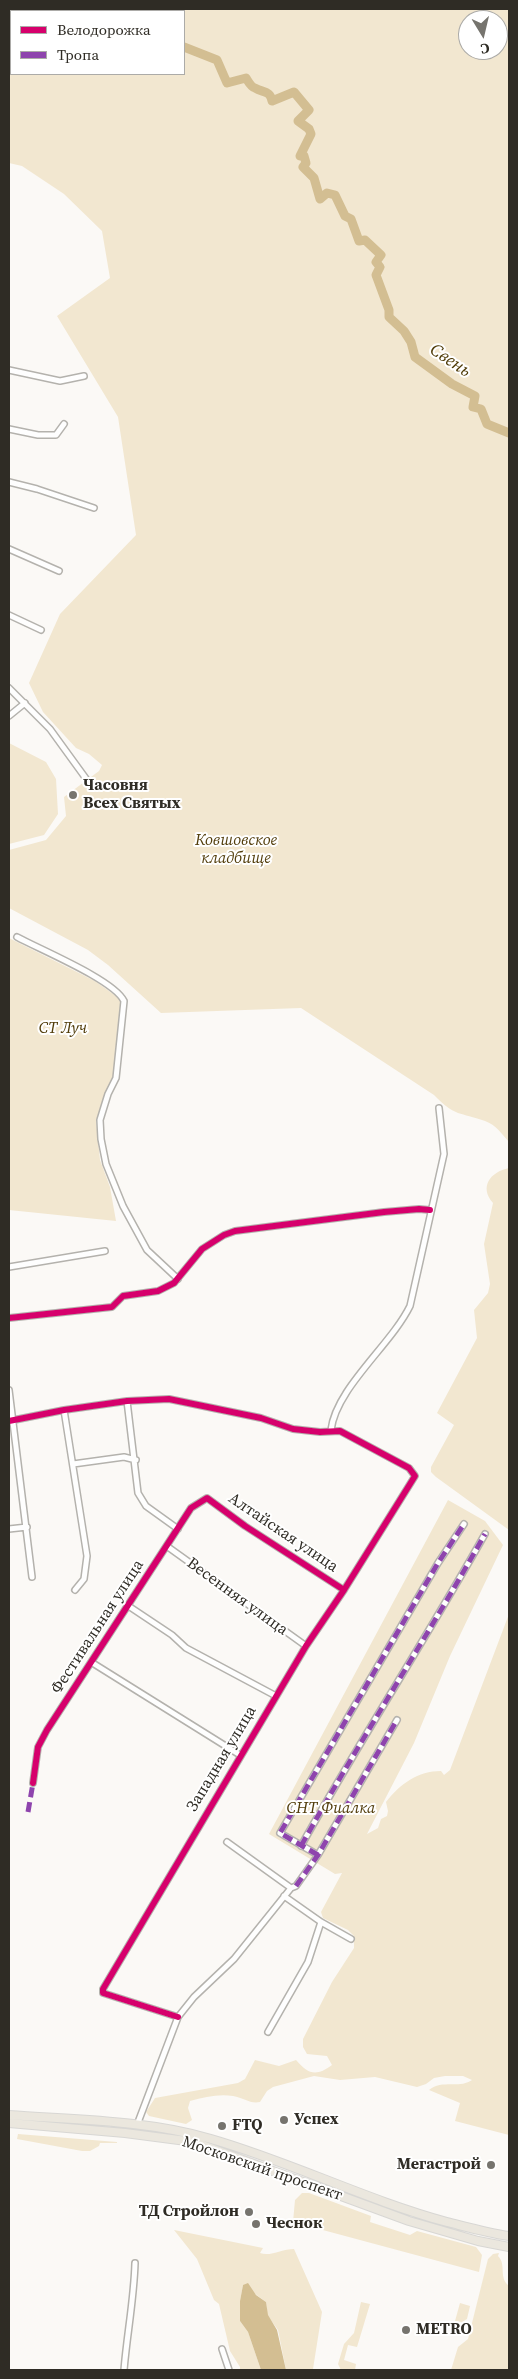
<!DOCTYPE html>
<html>
<head>
<meta charset="utf-8">
<style>
	body { margin:0 }
	#map { position:relative; width:518px; height:2379px; overflow:hidden; background:#fbf9f6; font-family:"Source Serif 4",serif }
	canvas { display:block }
	.frame { position:absolute; inset:0; border:10px solid #2f2c25; pointer-events:none }
	.legend { position:absolute; left:10px; top:10px; width:175px; height:65px; box-sizing:border-box; background:#fff; border:1px solid #acaba8; margin:0; padding:6px 9px; list-style:none; font-size:15px; color:#2f2c25 }
	.legend li { display:flex; align-items:center; gap:10px; height:25px }
	.legend b { width:25px; border:1px solid #acaba8 }
	.north { position:absolute; left:458px; top:10px; width:50px; height:50px; box-sizing:border-box; background:#fff; border:1px solid #acaba8; border-radius:50%; rotate:171deg; font-size:14px; font-weight:700; line-height:20px; text-align:center; color:#2f2c25 }
	.north::after { content:''; display:block; margin:auto; width:18px; height:22px; background:#76746e; clip-path:polygon(50% 0,100% 100%,50% 72%,0 100%) }
</style>
</head>
<body>
<div id="map">
<canvas width="518" height="2379"></canvas>
<div class="frame"></div>
<ul class="legend">
<li><b style="height:6px;background:#d6006c"></b>Велодорожка</li>
<li><b style="height:6px;background:#8e44ad"></b>Тропа</li>
</ul>
<div class="north">С</div>
</div>
<script>
const c = document.querySelector('canvas').getContext('2d');
c.lineJoin = 'round';
function fill(path, color) { c.fillStyle = color; c.fill(path, 'evenodd'); }
function stroke(path, color, width, dash) { c.strokeStyle = color; c.lineWidth = width; c.lineCap = dash ? 'butt' : 'round'; c.setLineDash(dash || []); c.stroke(path); }
function label(font, color, halo, rows, align = 'center') {
  c.font = font + ' "Source Serif 4",serif'; c.lineWidth = 4; c.setLineDash([]); c.textBaseline = 'middle'; c.strokeStyle = halo; c.fillStyle = color; for (const [text, x, y, turn = 0] of rows) {
    c.save(); c.translate(x, y); c.rotate((+turn || 0) * Math.PI / 180); c.textAlign = isNaN(turn) ? turn : align; if (halo) c.strokeText(text, 0, 0); c.fillText(text, 0, 0); c.restore();
  }
}
fill(new Path2D(`
	M 9,9 L 509,9 L 509,1142 C 502,1134 496,1125 485,1121 C 460,1112 455,1117 434,1095 L 301,1008 L 161,1013 L 108,965 L 88,950 L 9,908 L 9,850 L 46,840 L 66,816 L 64,797 L 99,771 L 102,765 L 89,754 L 76,748 L 43,712 L 29,683 L 60,614 L 136,535 L 118,417 L 57,316 L 110,278 L 102,231 L 64,194 L 22,166 L 9,163 ZM 11,11 L 184,11 L 184,74 L 11,74 ZM 468,20 L 498,20 L 498,50 L 468,50 Z
	M 9,743 L 46,762 L 56,779 L 58,814 L 44,835 L 9,844 Z
	M 9,938 L 95,981 L 123,1001 L 112,1082 L 96,1120 L 100,1160 L 110,1187 L 116,1221 L 9,1210 Z
	M 509,1168 L 509,1530 L 436,1477 L 431,1472 L 431,1467 L 454,1425 L 437,1413 L 477,1338 L 474,1310 L 488,1293 L 490,1284 L 484,1244 L 493,1203 C 479,1187 490,1172 509,1168 Z
	M 448,1500 L 485,1521 L 503,1545 L 450,1656 L 414,1743 L 367,1834 L 378,1828 L 381,1819 L 387,1816 L 388,1811 L 386,1802 C 400,1784 418,1771 441,1771 L 444,1775 L 450,1770 L 509,1614 L 509,2135 L 455,2121 L 460,2103 L 429,2090 C 442,2079 460,2089 472,2080 L 463,2076 L 445,2076 L 434,2078 L 426,2084 L 417,2087 L 375,2077 L 340,2080 L 314,2076 L 273,2087 L 267,2091 L 260,2102 C 250,2104 244,2098 233,2096 C 218,2094 205,2097 190,2101 L 188,2108 L 192,2120 L 186,2124 L 149,2116 L 146,2112 L 155,2098 L 238,2083 L 245,2079 L 255,2060 L 279,2066 L 296,2060 C 308,2074 316,2077 332,2065 L 327,2056 L 307,2054 L 303,2047 L 303,2039 L 332,1982 L 354,1948 L 354,1936 L 348,1930 L 323,1918 L 321,1912 L 342,1873 L 335,1874 L 269,1834 Z
	M 18,2134 L 117,2142 L 117,2143 L 100,2143 L 99,2146 L 90,2151 L 82,2151 L 17,2139 Z
	M 302,2193 L 309,2193 L 371,2216 L 370,2222 L 410,2235 L 417,2231 L 476,2247 L 482,2255 L 479,2272 L 293,2222 L 295,2200 Z
	M 174,2230 L 263,2248 L 260,2253 C 270,2257 282,2249 294,2249 L 322,2312 L 313,2369 L 317,2370 L 286,2370 L 278,2330 L 267,2315 L 266,2302 L 243,2285 L 240,2301 L 240,2321 L 248,2332 L 261,2370 L 240,2370 L 240,2367 L 230,2351 L 219,2304 L 214,2300 L 197,2259 Z
	M 499,2253 L 498,2256 C 507,2265 498,2277 509,2286 L 509,2370 L 451,2370 L 458,2347 L 468,2339 L 488,2259 L 493,2254 Z
	M 361,2302 L 370,2304 L 357,2347 L 348,2345 L 344,2360 L 356,2364 L 355,2370 L 341,2370 L 338,2364 L 344,2344 L 354,2333 Z
	M 460,2303 L 470,2306 L 467,2319 L 462,2322 L 455,2321 Z`), '#f2e7d0');
fill(new Path2D(`
	M 248,2283 L 256,2295 L 266,2302 L 268,2315 L 277,2330 L 286,2370 L 261,2370 L 248,2332 L 240,2321 L 240,2301 L 243,2285 Z`), '#d3be92');
stroke(new Path2D(`
	M 95,9 L 96,11
	M 184,47 L 217,60 L 227,83 L 246,78 C 248,81 251,87 255,88 C 263,93 270,90 272,101 L 294,92 L 309,110 L 298,121 L 309,129 L 311,134 L 300,156 L 304,156 L 306,163 L 303,167 L 314,178 L 320,199 L 327,193 L 335,195 L 345,216 L 351,219 L 359,241 L 365,240 L 381,255 L 376,262 L 380,267 L 376,275 L 389,310 L 389,317 L 404,331 L 411,342 L 415,357 L 452,384 L 475,396 L 473,407 L 481,409 L 487,424 L 509,433`), '#d3be92', 9);
const street = new Path2D(`
	M 9,370 L 60,381 L 84,376
	M 9,429 L 38,435 L 56,435 L 64,424
	M 9,482 L 37,489 L 94,508
	M 9,549 L 59,571
	M 9,615 L 41,630
	M 9,688 L 50,729 L 87,780
	M 9,716 L 25,703
	M 17,937 C 41,950 114,980 124,1001 L 116,1078 L 108,1094 L 100,1120 L 101,1139 L 106,1164 L 123,1206 L 147,1250 L 178,1279
	M 9,1267 L 105,1251
	M 9,1318 L 112,1307 L 123,1296 L 158,1291 L 174,1283 L 202,1249 L 224,1235 L 235,1231 L 384,1212 L 419,1209 L 430,1210
	M 9,1390 L 32,1577
	M 127,1401 L 138,1493 L 146,1506 L 178,1529
	M 64,1410 L 87,1556 L 84,1579 L 75,1590
	M 9,1421 L 64,1410 L 127,1401 L 169,1399 L 261,1418 L 293,1429 L 320,1432 L 340,1431 L 409,1468 L 415,1476 L 344,1590 L 306,1646 L 103,1989 L 103,1993 L 178,2017
	M 331,1430 C 336,1388 391,1345 410,1306 L 444,1154 L 439,1108
	M 73,1464 L 124,1457 L 136,1460
	M 9,1529 L 27,1527
	M 168,1547 L 306,1646
	M 127,1605 L 172,1635 L 186,1648 L 276,1696
	M 91,1662 L 240,1755
	M 33,1783 L 38,1747 L 47,1730 L 191,1508 L 207,1498 L 245,1526 L 344,1590
	M 227,1842 L 291,1888 L 296,1886 L 318,1855 L 397,1720
	M 301,1846 C 360,1740 426,1639 485,1534
	M 318,1855 L 280,1833 L 438,1563 L 464,1524
	M 284,1896 L 321,1922 L 351,1939
	M 268,2032 L 308,1962 L 321,1922
	M 137,2125 L 178,2017 L 194,1997 L 234,1959 L 291,1888
	M 222,2349 L 229,2370
	M 124,2370 C 127,2334 134,2299 135,2263`);
const primary = new Path2D(`
	M 9,2115 C 75,2120 148,2120 211,2139 C 291,2162 366,2200 447,2222 C 467,2227 488,2233 509,2236
	M 9,2123 L 125,2133 L 194,2142 L 409,2221 L 478,2241 L 509,2247`);
stroke(street, '#b4b2ad', 8);
stroke(primary, '#d8d7d4', 10);
stroke(street, '#fefefe', 5);
stroke(primary, '#ebe7de', 8);
stroke(new Path2D(`
	M 28,1812 L 33,1783
	M 301,1846 C 360,1740 426,1639 485,1534
	M 318,1855 L 280,1833 L 438,1563 L 464,1524
	M 296,1886 L 318,1855 L 397,1720`), '#8e44ad', 5, [10, 5]);
stroke(new Path2D(`
	M 9,1318 L 112,1307 L 123,1296 L 158,1291 L 174,1283 L 202,1249 L 224,1235 L 235,1231 L 384,1212 L 419,1209 L 430,1210
	M 9,1421 L 64,1410 L 127,1401 L 169,1399 L 261,1418 L 293,1429 L 320,1432 L 340,1431 L 409,1468 L 415,1476 L 344,1590 L 306,1646 L 103,1989 L 103,1993 L 178,2017
	M 33,1783 L 38,1747 L 47,1730 L 191,1508 L 207,1498 L 245,1526 L 344,1590`), '#d6006c', 6);
for (const [x, y, r, color] of [
	[73,795,5,"#76746e"],
	[284,2120,5,"#76746e"],
	[222,2126,5,"#76746e"],
	[491,2165,5,"#76746e"],
	[249,2212,5,"#76746e"],
	[256,2224,5,"#76746e"],
	[406,2330,5,"#76746e"]
]) { const dot = new Path2D(); dot.arc(x, y, r, 0, 2 * Math.PI); c.fillStyle = color; c.fill(dot); stroke(dot, '#fff', 2); }
label('bold 16px', '#2f2c25', '#fff', [
	["Часовня",83,786],
	["Всех Святых",83,804],
	["Успех",294,2120],
	["FTQ",232,2126],
	["Мегастрой",481,2165,"right"],
	["ТД Стройлон",239,2212,"right"],
	["Чеснок",266,2224],
	["METRO",416,2330]
], 'left');
label('italic 16px', '#523d0b', '#fff', [
	["Ковшовское",236,841],
	["кладбище",236,859],
	["СТ Луч",63,1029],
	["СНТ Фиалка",331,1809]
]);
label('16px', '#2f2c25', '#fff', [
	["Алтайская улица",283,1533,34],
	["Весенняя улица",237,1597,36],
	["Фестивальная улица",98,1627,-57],
	["Западная улица",222,1759,-59],
	["Московский проспект",262,2169,19]
]);
label('italic 18px', '#4d3905', '#fff', [
	["Свень",450,361,34]
]);
</script>
</body>
</html>
